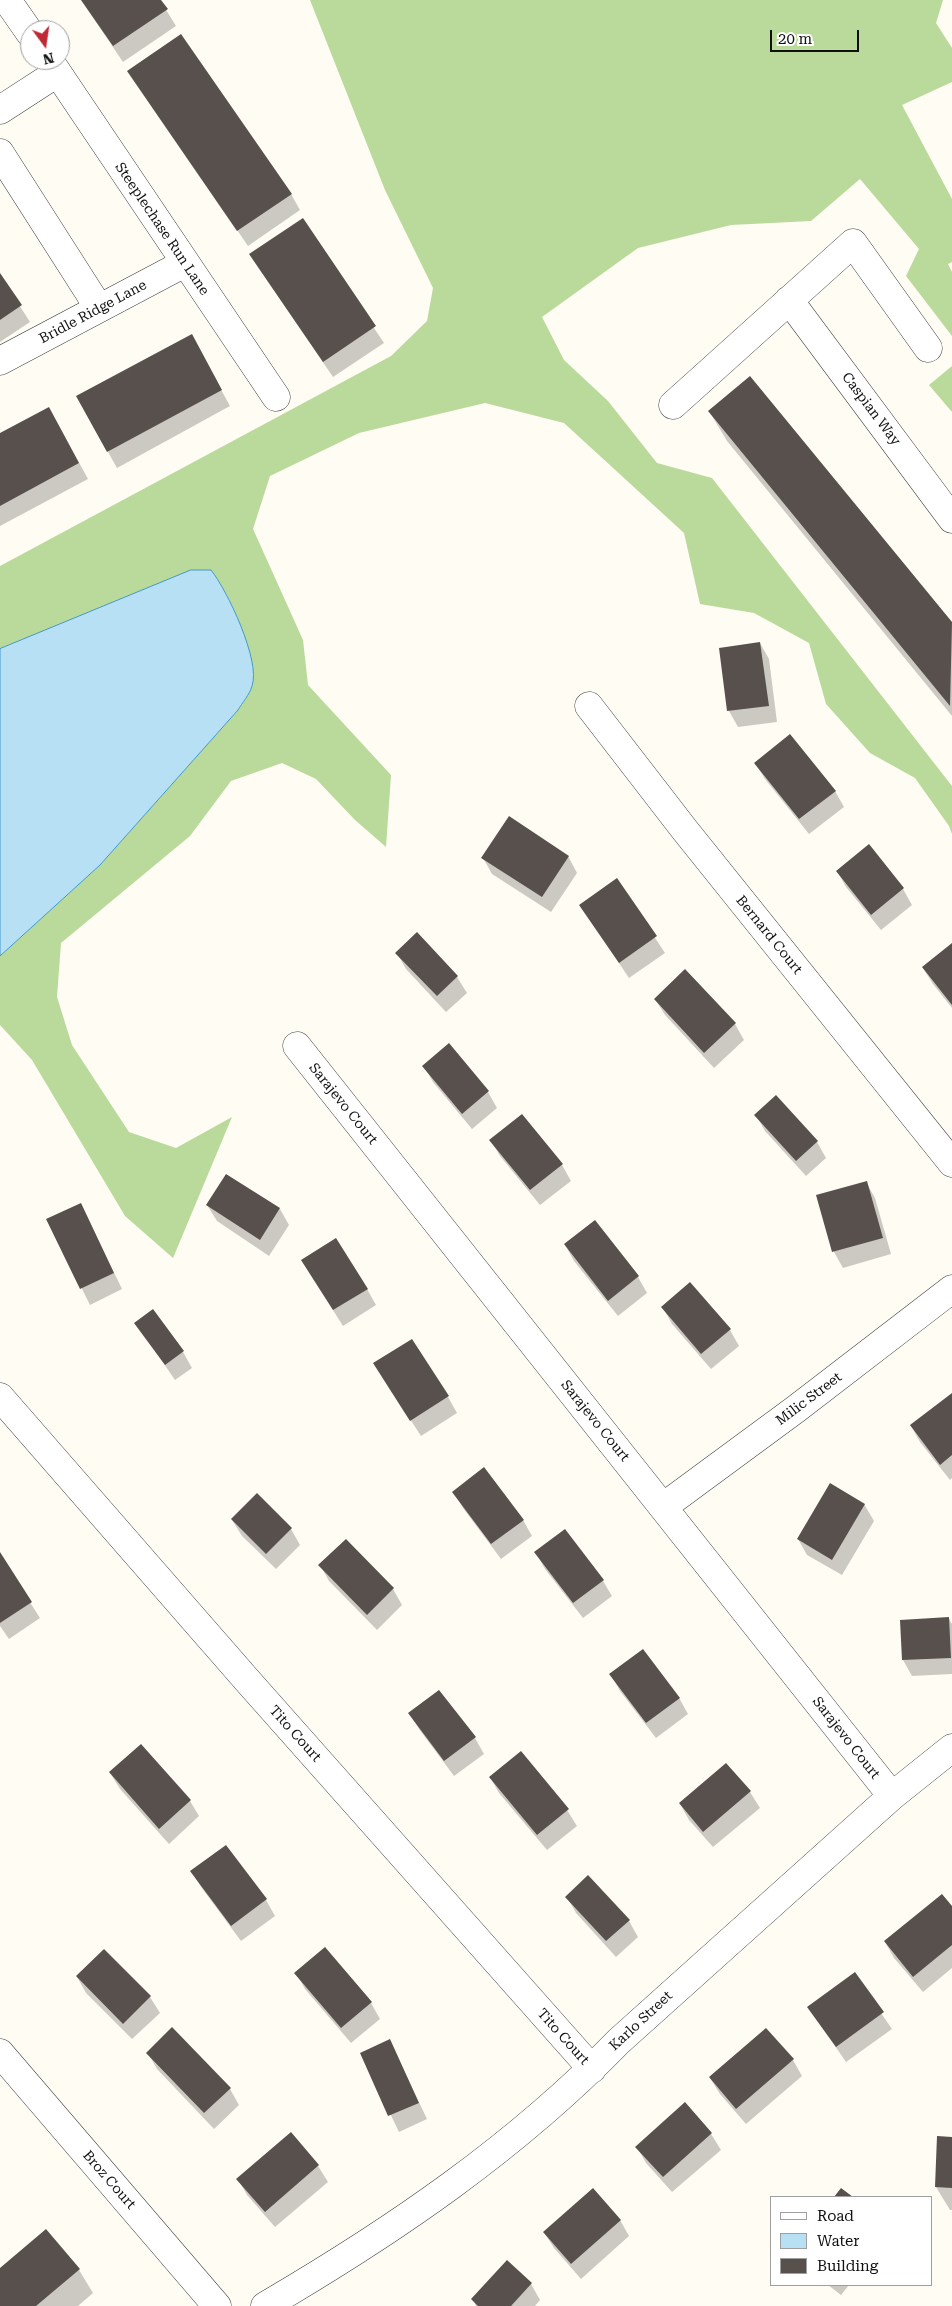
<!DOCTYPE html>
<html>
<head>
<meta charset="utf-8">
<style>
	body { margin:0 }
	#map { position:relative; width:952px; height:2306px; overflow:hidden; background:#fffcf3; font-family:"Roboto Serif",serif }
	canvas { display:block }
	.legend { position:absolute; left:770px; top:2196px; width:162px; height:90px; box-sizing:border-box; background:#fff; border:1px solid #9f9f9f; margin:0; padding:6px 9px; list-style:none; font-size:15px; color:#101010 }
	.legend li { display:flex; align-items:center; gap:10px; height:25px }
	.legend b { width:25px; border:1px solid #9f9f9f }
	.north { position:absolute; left:20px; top:20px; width:50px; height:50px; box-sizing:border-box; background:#fff; border:1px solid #9f9f9f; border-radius:50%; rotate:166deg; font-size:14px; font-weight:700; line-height:20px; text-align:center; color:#101010 }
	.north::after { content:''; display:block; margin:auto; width:18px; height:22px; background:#be2935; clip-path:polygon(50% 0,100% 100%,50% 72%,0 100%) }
	.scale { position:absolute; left:770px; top:30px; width:89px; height:22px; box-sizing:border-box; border:2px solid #101010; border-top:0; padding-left:6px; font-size:15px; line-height:18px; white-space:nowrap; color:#101010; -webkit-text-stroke:4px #fff; paint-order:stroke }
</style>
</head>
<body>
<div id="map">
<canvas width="952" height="2306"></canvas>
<ul class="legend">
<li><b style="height:6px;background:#fff"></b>Road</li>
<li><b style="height:14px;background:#b8e0f5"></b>Water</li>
<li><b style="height:14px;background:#58504c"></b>Building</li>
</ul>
<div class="north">N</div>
<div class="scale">20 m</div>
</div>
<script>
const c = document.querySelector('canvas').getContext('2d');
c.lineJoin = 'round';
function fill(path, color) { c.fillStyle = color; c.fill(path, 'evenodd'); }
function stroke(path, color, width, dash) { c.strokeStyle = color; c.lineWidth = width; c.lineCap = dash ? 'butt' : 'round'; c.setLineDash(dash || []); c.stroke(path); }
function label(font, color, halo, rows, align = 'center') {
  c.font = font + ' "Roboto Serif",serif'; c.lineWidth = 5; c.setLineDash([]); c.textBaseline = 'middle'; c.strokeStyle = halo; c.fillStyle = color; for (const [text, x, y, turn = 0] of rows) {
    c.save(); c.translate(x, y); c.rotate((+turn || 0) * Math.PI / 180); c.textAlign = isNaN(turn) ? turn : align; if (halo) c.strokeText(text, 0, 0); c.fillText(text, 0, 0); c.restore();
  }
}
fill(new Path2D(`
	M 310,0 L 943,0 L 936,23 L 952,48 L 952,82 L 902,105 L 952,199 L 952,262 L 948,264 L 952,272 L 952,336 L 906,276 L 919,249 L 860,179 L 811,221 L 731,225 L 638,248 L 542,317 L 564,360 L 608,401 L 657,463 L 712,478 L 952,786 L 952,834 L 949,826 L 915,778 L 870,753 L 826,704 L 809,643 L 754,613 L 700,604 L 684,533 L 564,423 L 485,403 L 359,433 L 270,476 L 253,529 L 303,640 L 308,685 L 391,775 L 386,847 L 355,820 L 316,779 L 282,763 L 231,781 L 190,836 L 61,943 L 57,997 L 72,1045 L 129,1132 L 176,1148 L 232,1117 L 173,1258 L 125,1216 L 32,1060 L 0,1025 L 0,956 L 100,865 L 238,710 C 242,703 250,694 252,686 C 261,661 227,590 211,570 L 191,570 L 0,649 L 0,566 L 391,356 L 427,321 L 433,288 L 385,190 Z
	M 952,366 L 952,412 L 929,385 Z`), '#bada9c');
const water = new Path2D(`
	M 191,570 L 211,570 C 227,590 261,661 252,686 C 250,694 242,703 238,710 L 100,865 L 0,956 L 0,649 Z`);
fill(water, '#b8e0f5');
stroke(water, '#4098cb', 1);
fill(new Path2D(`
	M 81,0 L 160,0 L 176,26 L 123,62 Z
	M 129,72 L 291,194 L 300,210 L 248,246 Z
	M 302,220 L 384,343 L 333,377 L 260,270 Z
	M 0,275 L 30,322 L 0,342 Z
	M 200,351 L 230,406 L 117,468 L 108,452 Z
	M 750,378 L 952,624 L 952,716 L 727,441 L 709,411 Z
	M 58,424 L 88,479 L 0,526 L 0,434 Z
	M 760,643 L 769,659 L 777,722 L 738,727 L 729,711 Z
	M 755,763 L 835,791 L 844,807 L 809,834 L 765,779 Z
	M 568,856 L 577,873 L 551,912 L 492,874 L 483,858 Z
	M 837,871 L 903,889 L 912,905 L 881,930 L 846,887 Z
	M 617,880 L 665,953 L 629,978 L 580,905 Z
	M 417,934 L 457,977 L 467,993 L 446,1012 L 406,969 L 397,953 Z
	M 952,945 L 952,1008 L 933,984 L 923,968 Z
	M 655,999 L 735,1024 L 744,1040 L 714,1068 L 665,1015 Z
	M 448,1045 L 488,1092 L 497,1108 L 472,1129 L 433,1082 L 424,1066 Z
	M 756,1115 L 817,1142 L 826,1158 L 806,1176 L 765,1131 Z
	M 491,1141 L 562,1165 L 571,1181 L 540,1205 L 500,1156 Z
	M 227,1175 L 280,1209 L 289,1225 L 269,1256 L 217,1221 L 207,1205 Z
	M 866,1182 L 875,1198 L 891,1254 L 843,1268 L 834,1252 L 818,1196 Z
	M 81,1204 L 122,1289 L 90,1305 L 48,1220 Z
	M 595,1222 L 638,1277 L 647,1293 L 618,1316 L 574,1261 L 565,1245 Z
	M 312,1277 L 367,1289 L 376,1305 L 343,1326 Z
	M 690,1284 L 730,1330 L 739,1346 L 711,1369 L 672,1324 L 663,1308 Z
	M 136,1323 L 183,1352 L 192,1368 L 175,1380 Z
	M 384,1379 L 448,1397 L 457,1413 L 421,1436 Z
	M 952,1394 L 952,1478 L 950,1480 L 920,1442 L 911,1426 Z
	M 454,1492 L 523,1520 L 532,1536 L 501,1559 L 463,1508 Z
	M 864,1504 L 874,1521 L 842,1575 L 807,1555 L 798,1539 Z
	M 232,1520 L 291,1529 L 300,1545 L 276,1569 L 242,1536 Z
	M 536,1553 L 603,1581 L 612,1596 L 583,1618 L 545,1569 Z
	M 0,1555 L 40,1618 L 9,1639 L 0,1626 Z
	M 320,1565 L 393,1589 L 402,1605 L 377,1630 L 329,1581 Z
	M 949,1619 L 952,1624 L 952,1674 L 912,1676 L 903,1660 L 901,1621 Z
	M 611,1675 L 679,1698 L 688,1714 L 656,1738 L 620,1691 Z
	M 439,1691 L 475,1738 L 484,1754 L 454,1776 L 419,1729 L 409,1713 Z
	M 726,1764 L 750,1792 L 760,1808 L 713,1847 L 689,1820 L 680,1804 Z
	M 110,1773 L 190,1801 L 199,1816 L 169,1844 L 120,1789 Z
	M 490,1777 L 567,1810 L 577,1826 L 547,1850 L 499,1793 Z
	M 192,1872 L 266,1900 L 275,1916 L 241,1941 L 201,1887 Z
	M 567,1897 L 629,1921 L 638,1937 L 616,1957 L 576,1913 Z
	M 952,1908 L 952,1968 L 923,1992 L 894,1958 L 885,1942 Z
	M 325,1949 L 371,2003 L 380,2019 L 351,2043 L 305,1989 L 296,1973 Z
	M 104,1950 L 150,1997 L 160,2013 L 132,2039 L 86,1993 L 77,1977 Z
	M 854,1974 L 892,2029 L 846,2062 L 808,2007 Z
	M 390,2041 L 427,2119 L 399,2132 L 361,2053 Z
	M 148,2053 L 230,2089 L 239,2105 L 214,2129 L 157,2069 Z
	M 793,2060 L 802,2076 L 746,2124 L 720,2094 L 710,2078 Z
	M 685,2104 L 711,2134 L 721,2150 L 672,2192 L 646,2163 L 637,2147 Z
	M 952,2138 L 952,2210 L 950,2210 L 936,2187 Z
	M 318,2166 L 328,2182 L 275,2227 L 247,2195 L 238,2179 Z
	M 620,2220 L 629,2236 L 581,2279 L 554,2248 L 544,2232 Z
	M 0,2270 L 79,2270 L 93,2293 L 78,2306 L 0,2306 Z
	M 531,2284 L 540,2300 L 535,2306 L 476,2306 L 473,2299 Z
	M 828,2285 L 849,2285 L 841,2295 Z`), '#0003');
fill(new Path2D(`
	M 81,0 L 161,0 L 168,9 L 113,46 Z
	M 181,34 L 292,194 L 237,231 L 127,71 Z
	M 303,218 L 376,326 L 323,362 L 249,254 Z
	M 0,273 L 22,305 L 0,320 Z
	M 192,334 L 222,390 L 107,452 L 76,396 Z
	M 750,376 L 952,622 L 950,706 L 708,411 Z
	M 49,407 L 79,463 L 0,506 L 0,433 Z
	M 760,642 L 769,706 L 727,711 L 719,648 Z
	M 790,734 L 836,791 L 799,819 L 754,763 Z
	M 509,816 L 569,856 L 542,897 L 481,858 Z
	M 869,844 L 904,888 L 871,915 L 836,871 Z
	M 617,878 L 657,936 L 619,963 L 579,905 Z
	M 417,932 L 458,976 L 437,996 L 395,953 Z
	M 952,943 L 952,1005 L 922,967 Z
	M 685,969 L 736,1023 L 704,1053 L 654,999 Z
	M 449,1043 L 489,1091 L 462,1114 L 422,1066 Z
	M 776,1095 L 818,1141 L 796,1161 L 754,1115 Z
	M 522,1114 L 563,1164 L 530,1190 L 489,1140 Z
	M 226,1174 L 280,1208 L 260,1240 L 206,1205 Z
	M 867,1181 L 883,1238 L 832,1252 L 816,1195 Z
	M 81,1203 L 114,1273 L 80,1289 L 46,1219 Z
	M 595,1220 L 639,1276 L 608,1301 L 564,1244 Z
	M 336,1238 L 368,1289 L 333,1310 L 301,1260 Z
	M 690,1282 L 731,1329 L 701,1354 L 661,1307 Z
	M 153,1309 L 184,1351 L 165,1365 L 134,1323 Z
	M 412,1339 L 449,1396 L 410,1421 L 373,1363 Z
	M 952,1393 L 952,1455 L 940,1465 L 910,1425 Z
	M 484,1467 L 524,1520 L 491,1544 L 452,1492 Z
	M 830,1483 L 865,1504 L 832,1560 L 797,1539 Z
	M 257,1493 L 292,1528 L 266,1554 L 231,1519 Z
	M 565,1529 L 604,1580 L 573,1603 L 534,1552 Z
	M 346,1539 L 394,1588 L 367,1615 L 318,1565 Z
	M 0,1552 L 32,1602 L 0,1623 Z
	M 949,1617 L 951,1658 L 902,1660 L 900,1620 Z
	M 643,1649 L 680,1698 L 646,1723 L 609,1674 Z
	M 439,1690 L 476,1737 L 444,1761 L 408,1713 Z
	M 141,1744 L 191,1800 L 159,1829 L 109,1772 Z
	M 521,1751 L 569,1809 L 537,1835 L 489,1777 Z
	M 726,1763 L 751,1791 L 703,1832 L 679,1803 Z
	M 226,1845 L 267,1899 L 231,1926 L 190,1871 Z
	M 588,1875 L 630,1920 L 606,1941 L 565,1897 Z
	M 942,1894 L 952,1906 L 952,1945 L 913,1977 L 884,1941 Z
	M 325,1947 L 372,2002 L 341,2028 L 294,1973 Z
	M 104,1949 L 151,1996 L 123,2024 L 76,1976 Z
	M 855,1972 L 884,2012 L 836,2047 L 807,2007 Z
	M 172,2027 L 231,2088 L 204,2113 L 146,2053 Z
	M 766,2028 L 794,2059 L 736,2109 L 709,2077 Z
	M 390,2039 L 419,2103 L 388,2116 L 360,2053 Z
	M 685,2102 L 712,2133 L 663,2177 L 635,2147 Z
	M 291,2132 L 319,2165 L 265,2212 L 236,2179 Z
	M 937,2136 L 952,2137 L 952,2188 L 935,2187 Z
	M 593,2188 L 621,2220 L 571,2264 L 543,2232 Z
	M 841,2188 L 853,2197 L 834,2197 Z
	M 46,2229 L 80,2269 L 36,2306 L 0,2306 L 0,2268 Z
	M 507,2260 L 532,2283 L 511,2306 L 478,2306 L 471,2299 Z`), '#58504c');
const minor = new Path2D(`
	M 7,0 L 30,33
	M 49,60 L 276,397
	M 0,110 L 57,73
	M 0,153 L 99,308
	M 789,300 L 952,519
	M 0,361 L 185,263
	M 673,405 L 853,243 L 928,348
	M 589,706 L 684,829 L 952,1163
	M 297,1046 L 892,1796
	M 0,1397 L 246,1679 L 592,2069
	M 663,1507 L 796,1409 L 952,1289
	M 0,2053 L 217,2306
	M 265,2306 C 393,2231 515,2148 619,2041 L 892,1796 L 952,1748`);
stroke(minor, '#434343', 29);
stroke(minor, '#fff', 28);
label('14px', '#101010', '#fff', [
	["Steeplechase Run Lane",162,229,56],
	["Bridle Ridge Lane",93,312,-28],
	["Caspian Way",871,409,53],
	["Bernard Court",769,935,51],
	["Sarajevo Court",343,1104,51],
	["Milic Street",809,1399,-37],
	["Sarajevo Court",595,1421,51],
	["Tito Court",295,1734,48],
	["Sarajevo Court",846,1738,52],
	["Karlo Street",641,2021,-43],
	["Tito Court",563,2037,48],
	["Broz Court",109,2180,49]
]);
</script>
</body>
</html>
